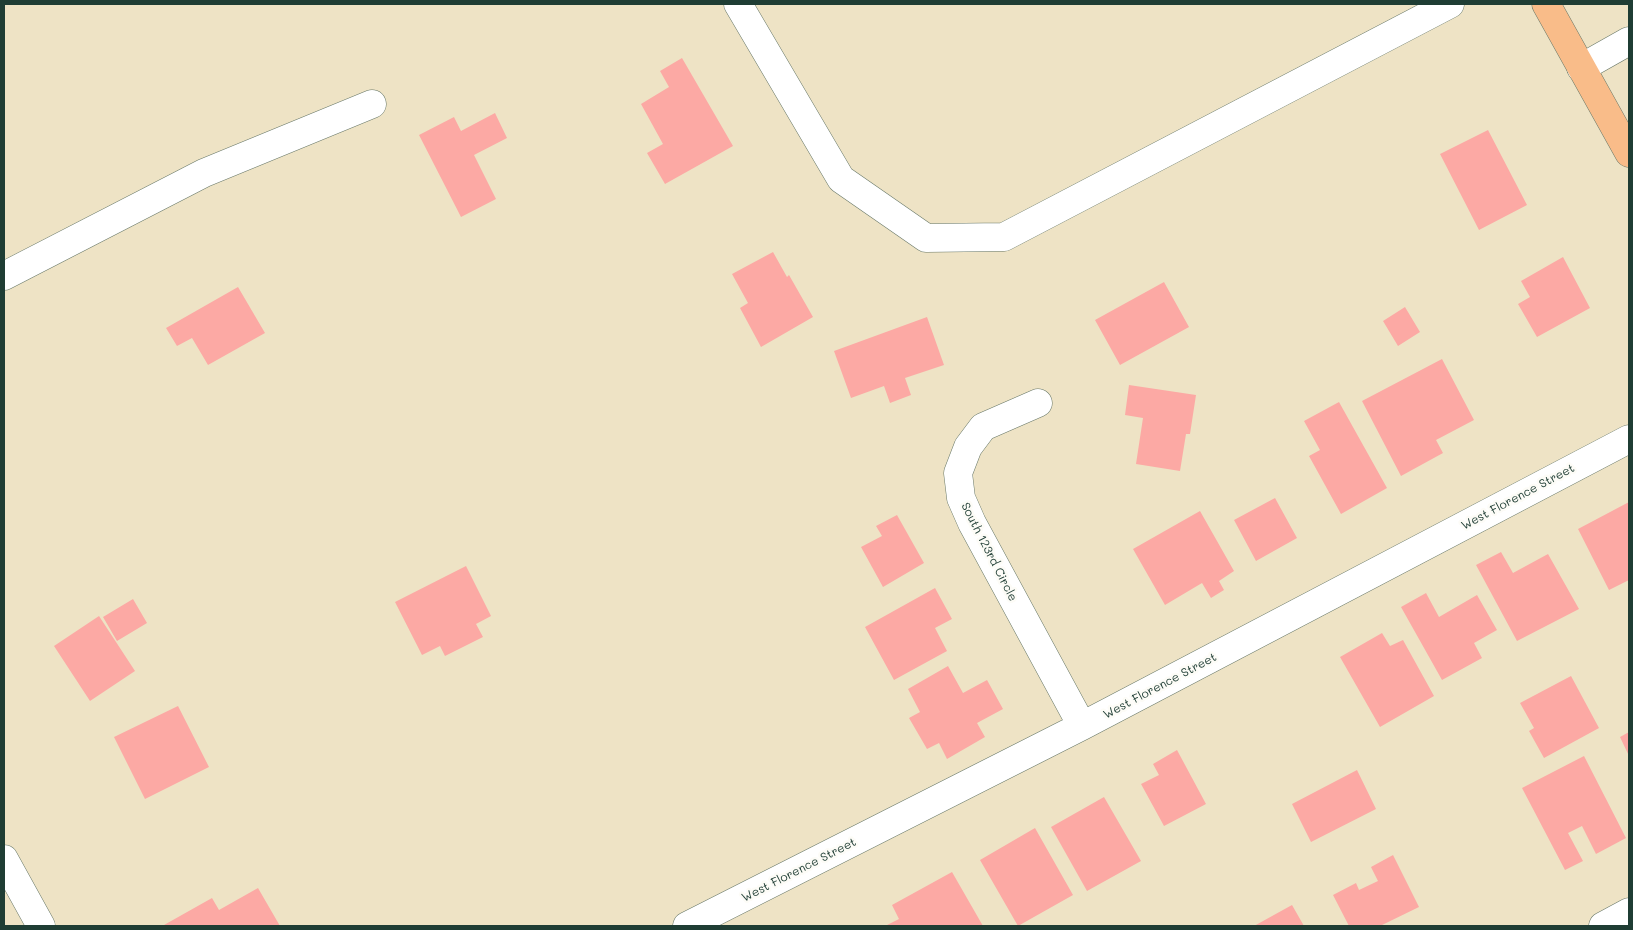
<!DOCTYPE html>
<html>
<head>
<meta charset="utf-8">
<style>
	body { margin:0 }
	#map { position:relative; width:1633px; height:930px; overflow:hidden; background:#eee3c5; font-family:Mali,sans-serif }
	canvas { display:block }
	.frame { position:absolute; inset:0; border:5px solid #1f3d34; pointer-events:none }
</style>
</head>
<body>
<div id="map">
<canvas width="1633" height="930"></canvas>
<div class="frame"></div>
</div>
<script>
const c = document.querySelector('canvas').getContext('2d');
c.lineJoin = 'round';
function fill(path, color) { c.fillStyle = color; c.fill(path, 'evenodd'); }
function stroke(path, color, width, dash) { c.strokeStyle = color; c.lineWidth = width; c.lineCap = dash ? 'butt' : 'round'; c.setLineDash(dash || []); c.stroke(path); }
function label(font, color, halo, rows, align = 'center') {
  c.font = font + ' Mali,sans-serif'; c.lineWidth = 5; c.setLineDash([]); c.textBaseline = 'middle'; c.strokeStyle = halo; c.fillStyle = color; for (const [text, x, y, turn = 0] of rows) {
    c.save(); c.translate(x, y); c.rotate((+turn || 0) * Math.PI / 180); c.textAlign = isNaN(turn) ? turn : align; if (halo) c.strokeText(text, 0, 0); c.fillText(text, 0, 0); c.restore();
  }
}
fill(new Path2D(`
	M 682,58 L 733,146 L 665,184 L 647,153 L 663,144 L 641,104 L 669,87 L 660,71 Z
	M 495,113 L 507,138 L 474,155 L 496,199 L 461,217 L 419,135 L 454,117 L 461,131 Z
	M 1488,130 L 1527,205 L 1479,230 L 1440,154 Z
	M 773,252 L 787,277 L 789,275 L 813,317 L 761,347 L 740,308 L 748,303 L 732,274 Z
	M 1563,257 L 1590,308 L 1537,337 L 1518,304 L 1530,297 L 1521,281 Z
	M 1164,282 L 1189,327 L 1120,365 L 1095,320 Z
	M 238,287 L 265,333 L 208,365 L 192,338 L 177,346 L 166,328 Z
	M 1405,307 L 1420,332 L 1398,346 L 1383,321 Z
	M 927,317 L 944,365 L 905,378 L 911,395 L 890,403 L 884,386 L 851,398 L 834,351 Z
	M 1442,359 L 1474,420 L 1436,440 L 1443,453 L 1401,476 L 1362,401 Z
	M 1129,385 L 1196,395 L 1190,434 L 1186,434 L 1180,471 L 1136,464 L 1143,418 L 1125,415 Z
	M 1339,402 L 1387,488 L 1341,514 L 1309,456 L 1320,450 L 1304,421 Z
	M 1275,498 L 1297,538 L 1256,561 L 1234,520 Z
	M 1629,502 L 1629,580 L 1609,590 L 1578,529 Z
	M 1200,511 L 1234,571 L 1219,581 L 1224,590 L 1211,598 L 1202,583 L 1165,605 L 1133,549 Z
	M 897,515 L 924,563 L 883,587 L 861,547 L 882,536 L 876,526 Z
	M 1501,552 L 1513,573 L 1548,554 L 1579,609 L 1517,641 L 1476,565 Z
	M 466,566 L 491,616 L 476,624 L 483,637 L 445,656 L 440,646 L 422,655 L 395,602 Z
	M 935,588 L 952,619 L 935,628 L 947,651 L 894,680 L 865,627 Z
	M 1426,593 L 1439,617 L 1477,595 L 1497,630 L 1474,643 L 1482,658 L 1442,680 L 1401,607 Z
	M 133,599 L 147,623 L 117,641 L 103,617 Z
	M 99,616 L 135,671 L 90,701 L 54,646 Z
	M 1382,633 L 1390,646 L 1403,640 L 1434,696 L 1380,727 L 1340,657 Z
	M 948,666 L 963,693 L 987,680 L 1003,709 L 977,723 L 985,737 L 947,759 L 939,743 L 927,749 L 909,718 L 920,712 L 908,689 Z
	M 1571,676 L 1599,728 L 1544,758 L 1529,731 L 1534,728 L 1520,703 Z
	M 178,706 L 209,767 L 145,799 L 114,737 Z
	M 1629,732 L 1629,756 L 1620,737 Z
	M 1177,750 L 1206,804 L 1164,826 L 1141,784 L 1159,775 L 1153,764 Z
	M 1584,756 L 1626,838 L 1596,854 L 1582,826 L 1568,833 L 1583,861 L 1565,870 L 1522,788 Z
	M 1357,770 L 1376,809 L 1311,842 L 1292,804 Z
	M 1104,797 L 1141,861 L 1087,891 L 1051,827 Z
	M 1035,828 L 1073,895 L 1018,926 L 980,860 Z
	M 1393,855 L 1419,907 L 1380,926 L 1349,926 L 1333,895 L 1356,883 L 1359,890 L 1378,881 L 1371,867 Z
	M 952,872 L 983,926 L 885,926 L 899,919 L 892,905 Z
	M 258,888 L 280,926 L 165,926 L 164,925 L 212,898 L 219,910 Z
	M 1292,905 L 1304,926 L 1254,926 Z`), '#fca9a4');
const minor = new Path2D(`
	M 738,4 L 841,179 L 926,238 L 1004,237 L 1450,4
	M 1581,68 L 1629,41
	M 4,276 L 204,173 L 372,104
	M 1038,403 L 983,427 L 968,447 L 958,473 L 961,498 L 972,523 L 1082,726
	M 4,859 L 41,926
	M 687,926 L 1082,726 L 1629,439
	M 1603,926 L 1629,912`);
const major = new Path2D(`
	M 1546,4 L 1629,153`);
stroke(minor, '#677767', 29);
stroke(major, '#677767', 29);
stroke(minor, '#fff', 28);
stroke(major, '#f9bc89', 28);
label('12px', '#1f3d34', '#fdfcf7', [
	["West Florence Street",1518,497,-28],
	["South 123rd Circle",989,552,63],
	["West Florence Street",1160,686,-28],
	["West Florence Street",799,870,-27]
]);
</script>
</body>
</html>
